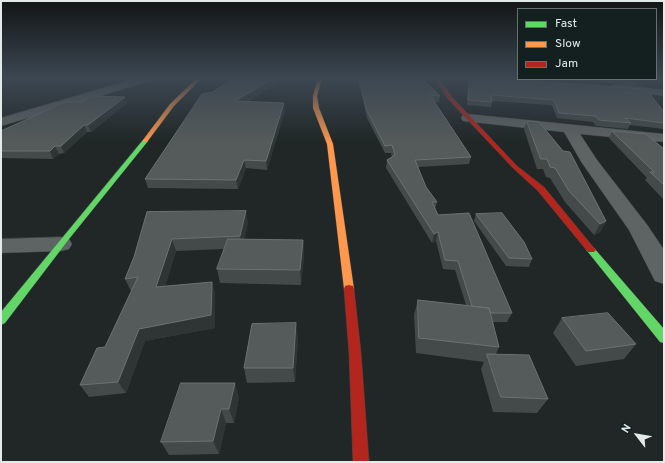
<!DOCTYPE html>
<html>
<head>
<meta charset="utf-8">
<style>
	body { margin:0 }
	#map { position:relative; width:665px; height:463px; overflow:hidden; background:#202726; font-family:Overpass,sans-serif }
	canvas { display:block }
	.frame { position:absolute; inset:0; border:2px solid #e2eaea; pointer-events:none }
	.legend { position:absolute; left:517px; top:8px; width:140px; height:72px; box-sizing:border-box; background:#142020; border:1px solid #667171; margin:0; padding:5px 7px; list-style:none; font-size:12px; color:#e2eaea }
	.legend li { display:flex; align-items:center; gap:8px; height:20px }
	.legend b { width:20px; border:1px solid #667171 }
	.north { position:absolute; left:617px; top:415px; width:40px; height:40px; -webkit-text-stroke:3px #142020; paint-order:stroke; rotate:301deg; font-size:11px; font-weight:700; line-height:16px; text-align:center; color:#e2eaea }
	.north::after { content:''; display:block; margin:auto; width:14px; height:18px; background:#e2eaea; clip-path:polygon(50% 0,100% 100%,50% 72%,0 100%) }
</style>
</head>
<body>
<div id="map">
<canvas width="665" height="463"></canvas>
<div class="frame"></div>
<ul class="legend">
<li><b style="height:5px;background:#63d668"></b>Fast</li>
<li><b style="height:5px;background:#ff974d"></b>Slow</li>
<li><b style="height:5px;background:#b3261e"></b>Jam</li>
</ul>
<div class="north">N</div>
</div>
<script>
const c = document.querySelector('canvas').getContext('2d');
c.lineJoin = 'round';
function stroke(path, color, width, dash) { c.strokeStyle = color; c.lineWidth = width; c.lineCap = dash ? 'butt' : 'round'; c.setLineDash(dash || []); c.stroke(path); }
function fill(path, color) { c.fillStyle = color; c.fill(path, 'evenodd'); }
const street = new Path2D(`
	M 137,78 L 154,78 L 153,80 L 1,126 L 1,118 Z
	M 617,84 L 664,90 L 664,96 L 613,89 L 611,87 L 613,85 Z
	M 468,114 L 664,134 L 664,142 L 580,134 L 597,160 L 648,226 L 664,250 L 664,284 L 655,281 L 629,230 L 582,163 L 564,132 L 463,121 L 461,118 L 463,115 Z
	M 61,237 L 69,239 L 72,244 L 69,249 L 61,251 L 1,253 L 1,239 Z`);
const fast = new Path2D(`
	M 143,140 L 148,141 L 69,239 L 5,323 L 1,325 L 1,312 Z
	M 591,247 L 594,248 L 664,329 L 664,343 L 660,342 L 588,252 L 586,250 Z`);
const slow = new Path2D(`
	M 197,78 L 202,78 L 174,106 L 147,142 L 143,142 L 143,140 L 170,104 Z
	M 318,78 L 322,78 L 317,96 L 319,108 L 333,144 L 354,289 L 353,292 L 349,293 L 345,292 L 344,289 L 327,144 L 313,108 L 313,96 Z`);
const jam = new Path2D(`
	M 435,78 L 439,78 L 452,97 L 517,166 L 544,187 L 594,248 L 596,250 L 594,252 L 588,252 L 538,191 L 513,168 L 448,99 Z
	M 349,285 L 353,286 L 354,289 L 361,353 L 369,462 L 353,462 L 349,353 L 344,289 L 345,286 Z`);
stroke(street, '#3d4343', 1);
stroke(fast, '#3d4343', 1);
stroke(slow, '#3d4343', 1);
stroke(jam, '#3d4343', 1);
fill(street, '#5e6363');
fill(fast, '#63d668');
fill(slow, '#ff974d');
fill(jam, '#b3261e');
fill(new Path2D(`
	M 234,78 L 284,78 L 247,102 L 285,110 L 267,170 L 246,168 L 238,189 L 148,188 L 145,179 L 213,92 Z
	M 356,78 L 422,78 L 440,96 L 439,102 L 434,102 L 471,157 L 469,164 L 418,167 L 426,187 L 437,202 L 435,209 L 438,215 L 512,313 L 507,322 L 493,322 L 499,347 L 496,354 L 548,399 L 537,413 L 493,412 L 481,369 L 484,362 L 416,353 L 414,315 L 418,300 L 466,305 L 455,270 L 443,269 L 436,241 L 432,243 L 386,168 L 387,160 L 392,157 L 391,153 L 385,153 L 367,118 L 359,83 Z
	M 469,78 L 491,78 L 664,112 L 664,129 L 630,125 L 628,129 L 596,126 L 593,122 L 557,118 L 552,105 L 492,101 L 491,107 L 467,105 Z
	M 656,78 L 664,78 L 664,85 L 655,79 L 656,79 Z
	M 558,79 L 638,79 L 639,80 L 636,85 Z
	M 81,102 L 127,103 L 91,132 L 87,132 L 64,153 L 59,154 L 53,159 L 1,158 L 1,131 Z
	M 527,121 L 606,221 L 600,232 L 594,235 L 565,202 L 550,178 L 546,177 L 543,169 L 537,169 L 524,129 Z
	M 612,131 L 664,149 L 664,200 L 645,180 L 647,178 L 609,138 Z
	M 147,212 L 248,222 L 244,240 L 303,240 L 304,255 L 301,285 L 220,283 L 217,269 L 224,249 L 176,251 L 165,286 L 212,282 L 215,294 L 215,328 L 145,341 L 126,393 L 89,397 L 80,385 L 105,347 L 132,290 L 131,291 L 125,279 L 134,257 Z
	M 476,214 L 532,259 L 529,267 L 506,266 L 474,221 Z
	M 562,318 L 636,344 L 624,359 L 576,366 L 553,333 Z
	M 298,338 L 295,382 L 247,383 L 244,368 Z
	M 239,397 L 234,423 L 226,423 L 219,454 L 169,455 L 161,442 Z`), '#444a49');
fill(new Path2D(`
	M 274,78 L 284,78 L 236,108 L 235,101 Z
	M 125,97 L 127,103 L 91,132 L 88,125 Z
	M 284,103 L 285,110 L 267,170 L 266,161 Z
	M 84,125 L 87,132 L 64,153 L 61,146 Z
	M 55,146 L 59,154 L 53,159 L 50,151 Z
	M 244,160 L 246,168 L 238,189 L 236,180 Z
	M 246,211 L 248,222 L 243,248 L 240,236 Z
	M 606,221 L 600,232 L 594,235 L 600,224 Z
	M 438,232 L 436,241 L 432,243 L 434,234 Z
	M 172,239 L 176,251 L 161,299 L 156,287 Z
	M 303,240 L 304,255 L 301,285 L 300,270 Z
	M 212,282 L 215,294 L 215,328 L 145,341 L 126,393 L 118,382 L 139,329 Z
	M 296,323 L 298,338 L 295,382 L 293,368 Z
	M 235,383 L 239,397 L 234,423 L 229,409 Z
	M 221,409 L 226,423 L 219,454 L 213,441 Z`), '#2e3534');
const building = new Path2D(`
	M 234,78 L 274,78 L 235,101 L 284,103 L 266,161 L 244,160 L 236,180 L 145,179 L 202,94 L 213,92 Z
	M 359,78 L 422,78 L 440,96 L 430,95 L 471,157 L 415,160 L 426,187 L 437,202 L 432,202 L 438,215 L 469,213 L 512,313 L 490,313 L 489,308 L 472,306 L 458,261 L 445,260 L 438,232 L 434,234 L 387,160 L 395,155 L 392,145 L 385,146 L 367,111 Z
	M 470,78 L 491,78 L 606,86 L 647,90 L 664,112 L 664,123 L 625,118 L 631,123 L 599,120 L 595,116 L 559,113 L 554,100 L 491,95 L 492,102 L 468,100 Z
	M 620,79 L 638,79 L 639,80 Z
	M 91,96 L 125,97 L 88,125 L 84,125 L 61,146 L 55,146 L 50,151 L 1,151 L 1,131 L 65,102 L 81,102 Z
	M 527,121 L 539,122 L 563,151 L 570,152 L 606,221 L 600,224 L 569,191 L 555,168 L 550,167 L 547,159 L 541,159 Z
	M 612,131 L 646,134 L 664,149 L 664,185 L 650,172 L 654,172 Z
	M 246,211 L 240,236 L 172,239 L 156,287 L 212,282 L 211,315 L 139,329 L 118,382 L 80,385 L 97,348 L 105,347 L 138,277 L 125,279 L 134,257 L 147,212 Z
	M 502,213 L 524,242 L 532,259 L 509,258 L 476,214 Z
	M 228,239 L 303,240 L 300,270 L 217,269 Z
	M 418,300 L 489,308 L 499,347 L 419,338 Z
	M 608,313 L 636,344 L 586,351 L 562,318 Z
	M 296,323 L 293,368 L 244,368 L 252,324 Z
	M 487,354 L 529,355 L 548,399 L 501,397 Z
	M 181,383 L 235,383 L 229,409 L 221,409 L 213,441 L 161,442 Z`);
fill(building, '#555b5a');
stroke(building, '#6b7271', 1);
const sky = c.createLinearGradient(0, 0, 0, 143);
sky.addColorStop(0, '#121515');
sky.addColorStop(0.55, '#3c4752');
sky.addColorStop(1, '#3c475200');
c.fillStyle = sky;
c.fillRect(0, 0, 665, 143);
</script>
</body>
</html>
